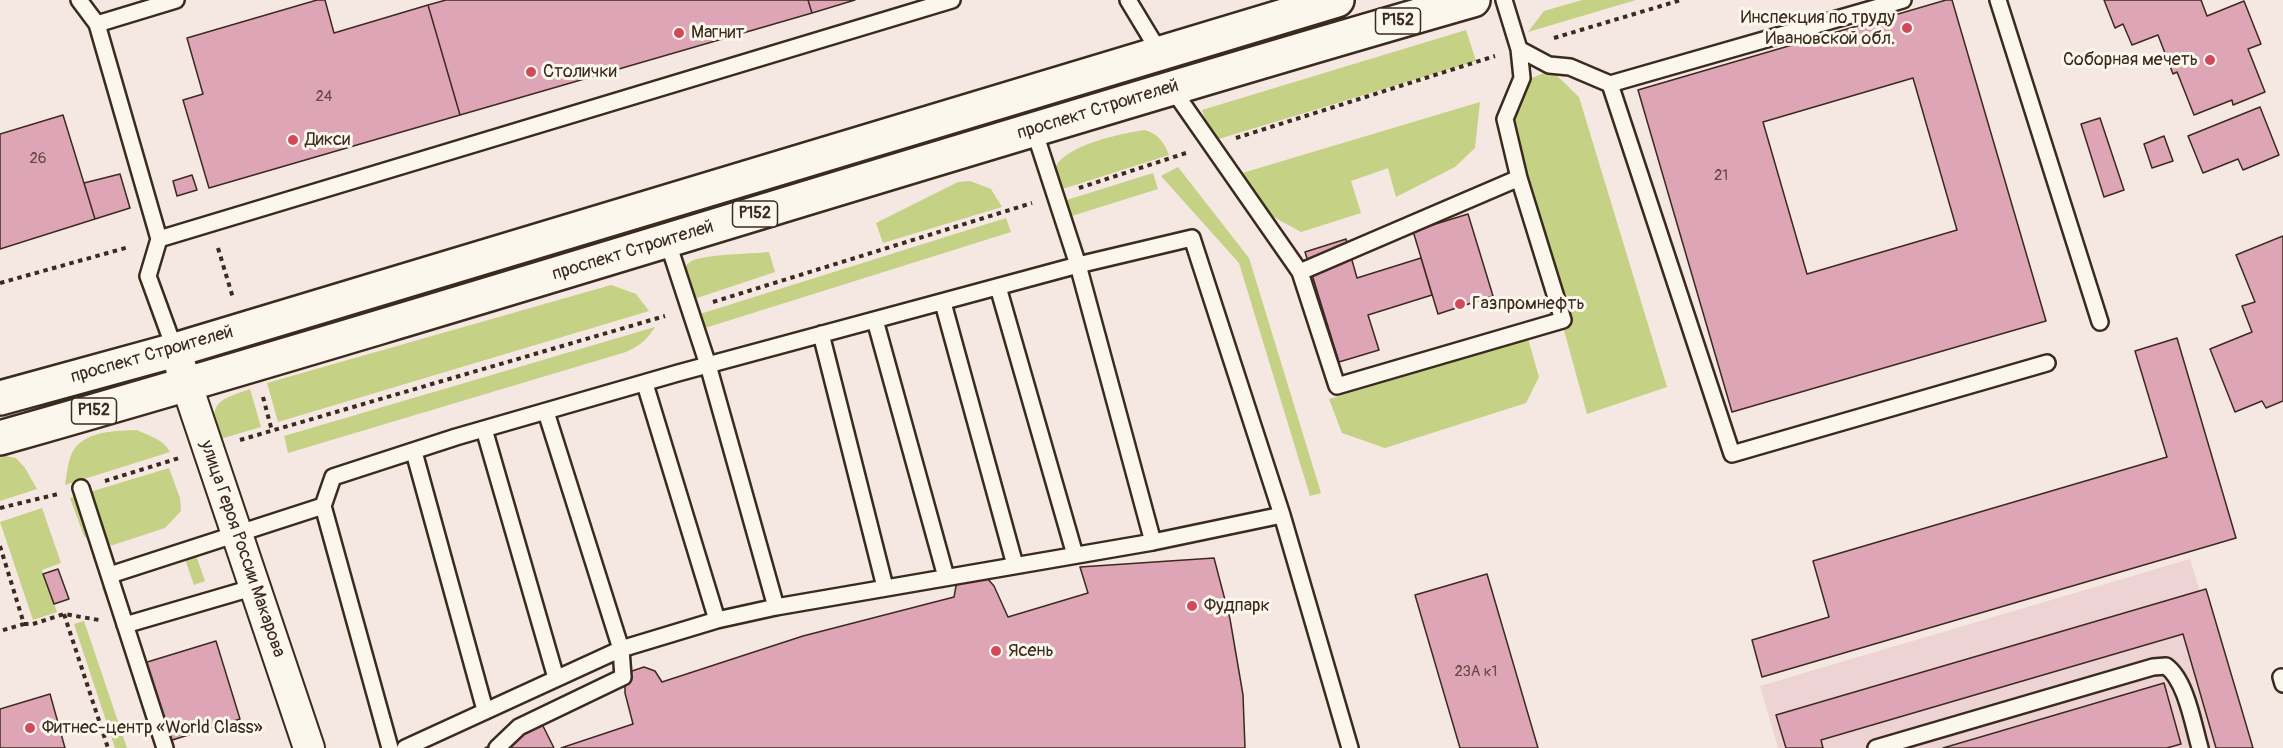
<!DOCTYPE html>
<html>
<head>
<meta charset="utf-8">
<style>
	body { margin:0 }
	canvas { display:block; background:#f5e7e1 }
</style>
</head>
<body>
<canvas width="2283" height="748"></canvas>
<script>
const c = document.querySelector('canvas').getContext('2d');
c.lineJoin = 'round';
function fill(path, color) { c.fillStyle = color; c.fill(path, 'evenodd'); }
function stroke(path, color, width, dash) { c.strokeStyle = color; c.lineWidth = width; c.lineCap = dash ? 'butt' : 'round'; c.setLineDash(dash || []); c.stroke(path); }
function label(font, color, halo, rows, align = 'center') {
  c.font = font + ' Pangolin,sans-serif'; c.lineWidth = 6; c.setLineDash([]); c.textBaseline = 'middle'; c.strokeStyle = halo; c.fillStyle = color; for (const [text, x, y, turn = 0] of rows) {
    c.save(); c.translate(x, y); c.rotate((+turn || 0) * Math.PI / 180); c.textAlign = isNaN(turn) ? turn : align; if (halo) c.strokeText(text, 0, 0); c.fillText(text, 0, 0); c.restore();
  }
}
fill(new Path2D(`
	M 2190,559 L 2248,748 L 1778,748 L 1760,686 Z`), '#eed3d4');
fill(new Path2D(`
	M 1582,0 L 1636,0 L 1528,32 L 1544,11 Z
	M 1466,30 L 1476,61 L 1212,141 L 1202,110 Z
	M 1551,70 L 1579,97 L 1667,387 L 1587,414 L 1508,126 L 1520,83 Z
	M 1480,102 L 1475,148 L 1455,167 L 1396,197 L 1388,168 L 1351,181 L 1361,213 L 1301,232 L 1270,215 L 1239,174 Z
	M 1145,130 C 1158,134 1164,142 1169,155 L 1050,193 C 1050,183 1051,174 1056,166 C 1067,145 1122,133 1145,130 Z
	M 1178,167 L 1249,258 L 1321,493 L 1310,496 L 1239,263 L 1161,176 Z
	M 1153,173 L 1158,189 L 1059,220 L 1054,204 Z
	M 970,181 L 991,189 L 1002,207 L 883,243 L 876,223 L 958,182 Z
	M 1006,218 L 1011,232 L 689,333 L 684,319 Z
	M 769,252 L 775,272 L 679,304 C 676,289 676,272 690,262 C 702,254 753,254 769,252 Z
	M 611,285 L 636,294 L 649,311 L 278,422 L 267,383 Z
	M 655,327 C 647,340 639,346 626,352 L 288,453 L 284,436 Z
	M 1528,339 L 1539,377 L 1526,403 L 1385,448 L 1342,433 L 1329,399 Z
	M 250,389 L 261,427 L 217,440 C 210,402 215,401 250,389 Z
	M 137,430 C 150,436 163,439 170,452 L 65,485 C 67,474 68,457 75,448 C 90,430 116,431 137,430 Z
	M 5,456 L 16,458 L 25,468 L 37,489 L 0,501 L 0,458 Z
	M 169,468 L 180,498 L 181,511 L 165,528 L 113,545 L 97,547 L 84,536 L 70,498 Z
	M 42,508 L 61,563 L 42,570 L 57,612 L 33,620 L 0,522 Z
	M 192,544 L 205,581 L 194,585 L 185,559 L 118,580 L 126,604 L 111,610 L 102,588 L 103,578 Z
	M 84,621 L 127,748 L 115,748 L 74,624 Z`), '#c5d184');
const building = new Path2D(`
	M 317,0 L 325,0 L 334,33 L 428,5 L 460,115 L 209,188 L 183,100 L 203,94 L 187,38 Z
	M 446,0 L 808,0 L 812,13 L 460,115 L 428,5 Z
	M 808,0 L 855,0 L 812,13 Z
	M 1946,0 L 1952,0 L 2046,321 L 1732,412 L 1638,90 ZM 1913,78 L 1957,230 L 1807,274 L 1763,122 Z
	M 2104,0 L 2201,0 L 2207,16 L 2244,1 L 2261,44 L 2248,49 L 2265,92 L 2233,105 L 2232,100 L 2194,115 L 2177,72 L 2173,74 L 2158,35 L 2132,45 L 2123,24 L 2115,28 Z
	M 2260,107 L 2279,155 L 2243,170 L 2238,159 L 2203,173 L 2188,136 Z
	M 63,115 L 95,219 L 0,249 L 0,134 Z
	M 2100,118 L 2124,190 L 2104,197 L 2081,124 Z
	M 2164,136 L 2173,161 L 2152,168 L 2144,144 Z
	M 120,174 L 130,208 L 95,219 L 84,183 Z
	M 192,175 L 197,190 L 177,196 L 173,181 Z
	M 1468,214 L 1493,296 L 1438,314 L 1413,231 Z
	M 2283,236 L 2283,401 L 2266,408 L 2262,401 L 2235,412 L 2210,349 L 2252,332 L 2242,306 L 2255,302 L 2236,255 Z
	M 1346,239 L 1357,278 L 1421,258 L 1432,295 L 1368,315 L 1379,350 L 1339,362 L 1305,252 Z
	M 2177,338 L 2236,538 L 1762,677 L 1752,640 L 1829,617 L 1813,561 L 2167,457 L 2135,351 Z
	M 1214,558 L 1230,619 L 1243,695 L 1245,748 L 561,748 L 633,724 L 625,693 L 625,681 L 632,671 L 644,667 L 655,671 L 662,682 L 803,636 L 954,597 L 956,586 L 964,577 L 987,578 L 994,586 L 1008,617 L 1088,593 L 1080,567 Z
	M 58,569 L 69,599 L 54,604 L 43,574 Z
	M 1487,574 L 1538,748 L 1460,748 L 1415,595 Z
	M 2206,589 L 2253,748 L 2216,748 L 2183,634 L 1821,740 L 1823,748 L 1786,748 L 1776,715 Z
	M 216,641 L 240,719 L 169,741 L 144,663 Z
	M 2164,683 L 2181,744 L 2167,748 L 1943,748 Z
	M 50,694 L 65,748 L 0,748 L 0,709 Z
	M 540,720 L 554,748 L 485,748 Z`);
fill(building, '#dea5b6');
stroke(building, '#3b2a1e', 1.5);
const lane = new Path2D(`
	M 79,0 L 97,24 L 159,239 L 148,276 L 175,350
	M 1128,0 L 1160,53
	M 1998,0 L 2100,322
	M 97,24 L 176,0
	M 1519,49 L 1549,65 L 1570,67 L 1610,84 L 1903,0
	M 1610,84 L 1732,454 L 2047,363
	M 1171,87 L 1300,272 L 1519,178 L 1505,119 L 1522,78 L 1519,49 L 1504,0
	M 1034,130 L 1078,265 L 1153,542
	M 159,239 L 952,0
	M 667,240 L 708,365 L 776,607
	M 1300,272 L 1337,386 L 1563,320 L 1519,178
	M 998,287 L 1075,555
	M 943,303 L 1015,565
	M 875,320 L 946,577
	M 821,334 L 885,587
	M 645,384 L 717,620
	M 484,429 L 556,678
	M 414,452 L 485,710
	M 81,488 L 165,748
	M 323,506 L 390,748
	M 110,575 L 323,506 L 333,477 L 456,437 L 678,373 L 1078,265 L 1192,238 L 1282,515 L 1350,748
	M 125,625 L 255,587
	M 2281,677 L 2283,684
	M 405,748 L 621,649 L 717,620 L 776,607 L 1153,542 L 1282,515
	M 497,748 L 519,727 L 623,677 L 621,649 L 546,412
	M 1876,748 L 2153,667 L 2166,666 C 2186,680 2193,724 2200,748`);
const street = new Path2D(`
	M 175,350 L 309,748`);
const primary = new Path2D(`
	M 0,398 L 175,350 L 1337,0
	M 0,438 C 493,298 980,141 1473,0`);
stroke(lane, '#3b2a1e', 20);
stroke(street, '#3b2a1e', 34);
stroke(primary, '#3b2a1e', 38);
stroke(new Path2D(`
	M 1554,38 L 1681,0
	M 1236,138 L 1495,56
	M 1079,188 L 1186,153
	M 218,248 L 233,298
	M 0,283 L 129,247
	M 713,302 L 1032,203
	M 263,397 L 272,431
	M 240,440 L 665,316
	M 105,481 L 179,458
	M 0,508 L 58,494
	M 0,546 L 24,624 L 0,631
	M 64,614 L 108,748
	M 24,624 L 33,624 L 64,614 L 99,620`), '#3b2a1e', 4, [4.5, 4.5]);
stroke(lane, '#fbf7ec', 15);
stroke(street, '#fbf7ec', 30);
stroke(primary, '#fbf7ec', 33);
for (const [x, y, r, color] of [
	[1907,28,6,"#d1495b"],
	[679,33,6,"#d1495b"],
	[2210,60,6,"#d1495b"],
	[531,72,6,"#d1495b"],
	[293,140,6,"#d1495b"],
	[1460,304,6,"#d1495b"],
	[1192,606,6,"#d1495b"],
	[996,651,6,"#d1495b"],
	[30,728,6,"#d1495b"]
]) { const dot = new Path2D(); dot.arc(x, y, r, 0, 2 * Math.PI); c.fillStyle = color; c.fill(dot); stroke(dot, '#fbf7ec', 2); }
label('15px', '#644944', null, [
	["24",324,97],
	["26",38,159],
	["21",1721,176],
	["23А к1",1476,672]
]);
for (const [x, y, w] of [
	[1398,21,45],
	[755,214,45],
	[94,411,45]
]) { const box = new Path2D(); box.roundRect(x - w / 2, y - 13, w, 26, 4.5); c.fillStyle = '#fbf7ec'; c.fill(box); stroke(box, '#3b2a1e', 1.5); }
label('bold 16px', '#3b2a1e', null, [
	["Р152",1398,21],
	["Р152",755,214],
	["Р152",94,411]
]);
label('18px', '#3b2a1e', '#fbf7ec', [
	["Инспекция по труду",1895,18,"right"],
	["Ивановской обл.",1895,39,"right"],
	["Магнит",691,33],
	["Соборная мечеть",2198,60,"right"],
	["Столички",543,72],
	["Дикси",305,140],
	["Газпромнефть",1472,304],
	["Фудпарк",1204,606],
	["Ясень",1008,651],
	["Фитнес-центр «World Class»",42,728]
], 'left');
label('18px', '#3b2a1e', '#fbf7ec', [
	["проспект Строителей",1098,110,-17],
	["проспект Строителей",633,251,-17],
	["проспект Строителей",152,355,-16],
	["улица Героя России Макарова",242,549,71]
]);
</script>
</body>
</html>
